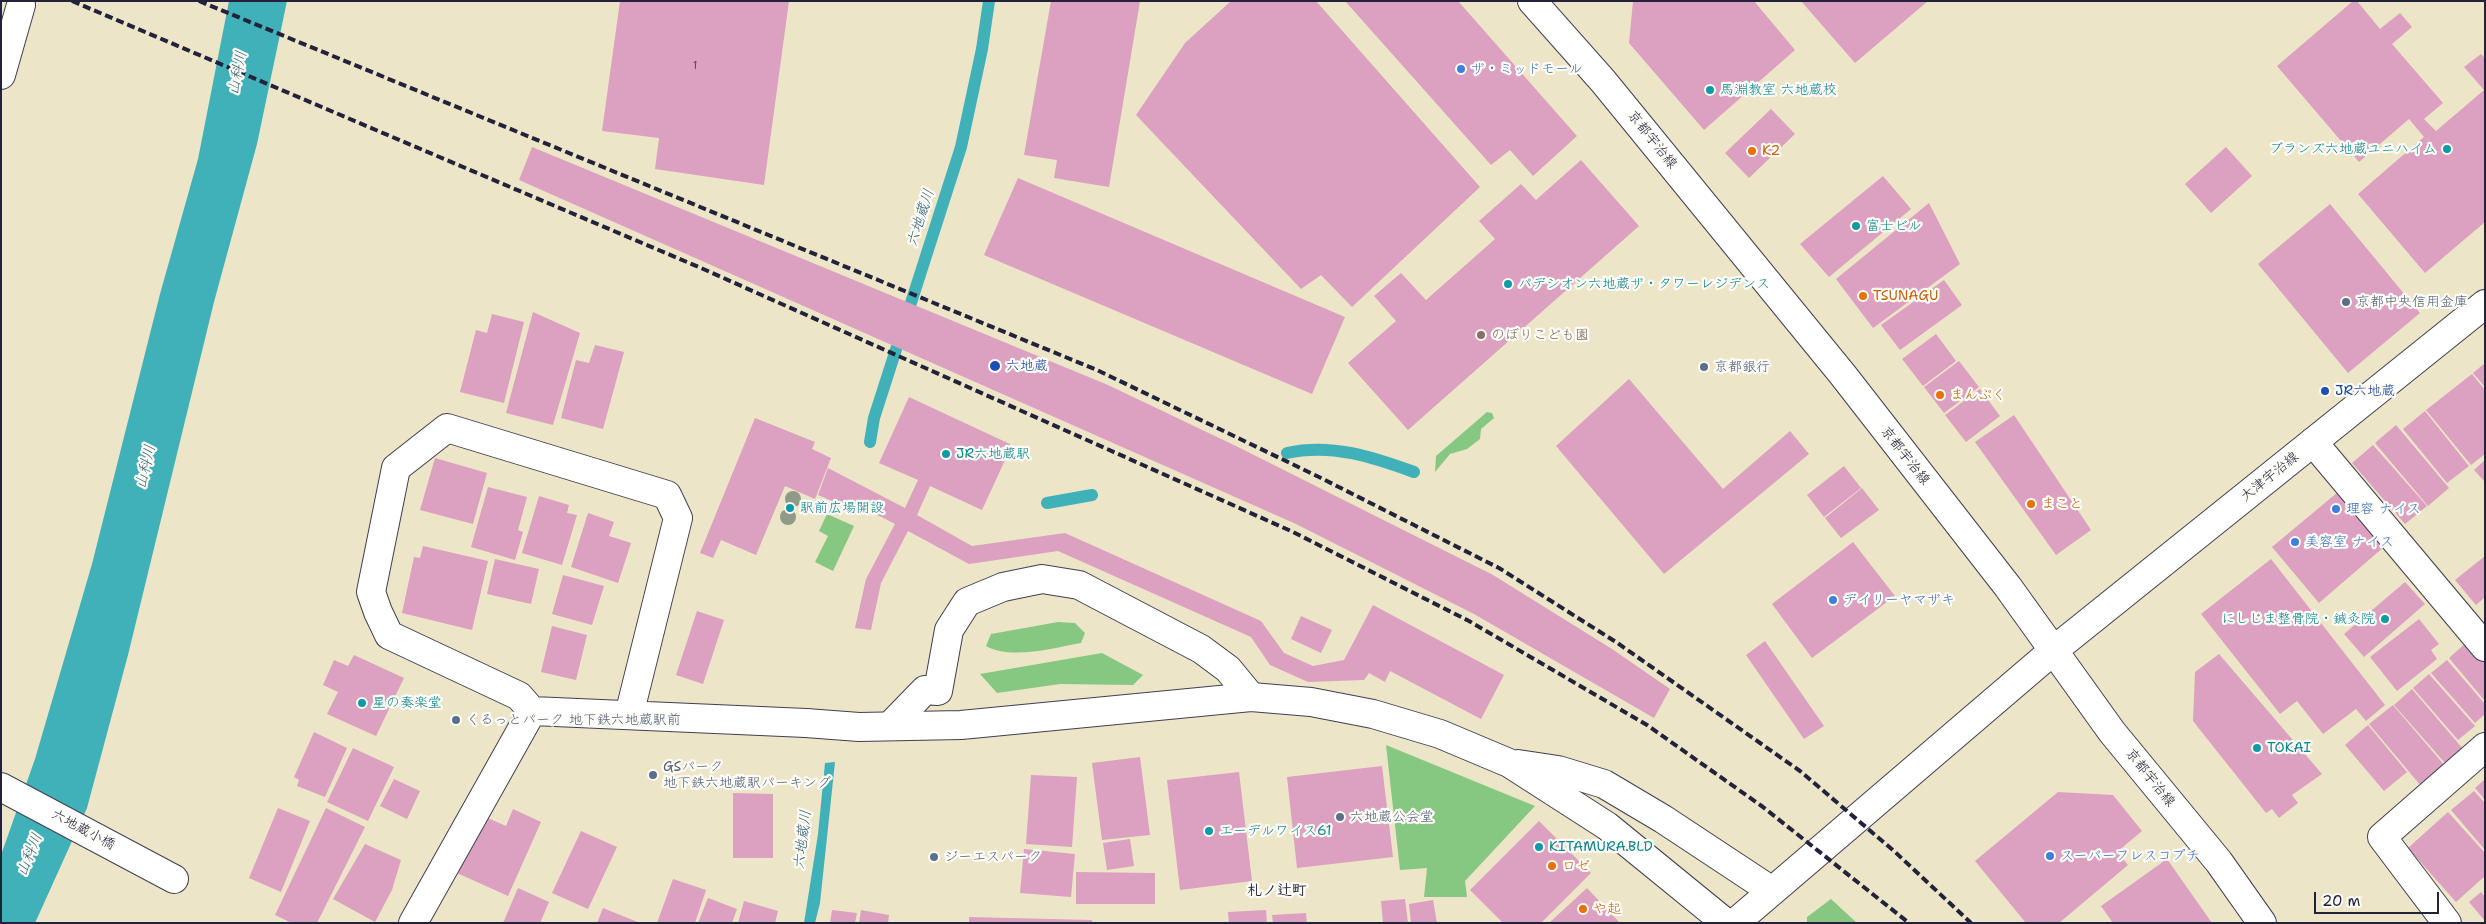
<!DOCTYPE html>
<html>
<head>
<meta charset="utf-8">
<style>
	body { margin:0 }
	#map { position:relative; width:2486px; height:924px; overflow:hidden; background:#ede5c8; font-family:"Shantell Sans",sans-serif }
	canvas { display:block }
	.frame { position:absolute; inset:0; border:2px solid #22223b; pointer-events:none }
	.scale { position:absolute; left:2314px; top:892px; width:125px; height:22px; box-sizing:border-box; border:2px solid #22223b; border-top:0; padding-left:6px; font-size:15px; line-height:18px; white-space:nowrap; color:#22223b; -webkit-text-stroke:4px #fdfcf7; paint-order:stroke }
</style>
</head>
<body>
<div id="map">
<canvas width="2486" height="924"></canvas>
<div class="frame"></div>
<div class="scale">20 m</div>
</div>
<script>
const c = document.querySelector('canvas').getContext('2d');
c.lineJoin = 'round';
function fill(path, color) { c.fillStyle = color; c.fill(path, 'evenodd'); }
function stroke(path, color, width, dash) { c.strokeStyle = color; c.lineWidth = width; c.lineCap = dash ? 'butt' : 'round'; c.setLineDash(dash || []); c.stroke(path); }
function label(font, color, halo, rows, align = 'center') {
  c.font = font + ' "Shantell Sans","Klee One",sans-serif'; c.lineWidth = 4.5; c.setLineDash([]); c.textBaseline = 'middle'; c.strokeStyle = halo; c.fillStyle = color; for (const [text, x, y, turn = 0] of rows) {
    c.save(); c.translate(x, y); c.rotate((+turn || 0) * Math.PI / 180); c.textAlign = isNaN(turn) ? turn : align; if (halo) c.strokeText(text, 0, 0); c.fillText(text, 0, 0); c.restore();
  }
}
fill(new Path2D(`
	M 1487,412 L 1492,413 L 1494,418 L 1481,429 L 1480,439 L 1467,449 L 1450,454 L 1435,472 L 1436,456 Z
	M 827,514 L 854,526 L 833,571 L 815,562 L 828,536 L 819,531 Z
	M 1058,622 L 1075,623 L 1085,633 L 1081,643 C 1054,648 1010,660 986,646 L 991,634 Z
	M 1102,653 L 1143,675 L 1133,685 L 1060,684 L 997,693 L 980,674 Z
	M 1386,745 L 1535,806 L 1465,881 L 1467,897 L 1424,897 L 1427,868 L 1400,870 Z
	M 1831,899 L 1857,923 L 1807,923 L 1807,917 Z`), '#86c881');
fill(new Path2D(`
	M 229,1 L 287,1 L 257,144 L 214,302 L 128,655 L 87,808 L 35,923 L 1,923 L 1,855 L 35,759 L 92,564 L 160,294 L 198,159 Z
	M 835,762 L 820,903 L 815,923 L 804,923 L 818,834 L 825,763 Z`), '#41b1b9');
stroke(new Path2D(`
	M 870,442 L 874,418 L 961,147 L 982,49 L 989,1
	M 1287,453 C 1331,443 1373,457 1414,472
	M 1047,503 L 1092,495`), '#41b1b9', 12);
fill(new Path2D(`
	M 620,1 L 789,1 L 764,185 L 655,169 L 659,138 L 602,131 Z
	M 1051,1 L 1140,1 L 1109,187 L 1054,178 L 1057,160 L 1024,155 Z
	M 1231,1 L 1316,1 L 1480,187 L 1352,307 L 1321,275 L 1301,289 L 1136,115 L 1185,43 Z
	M 1345,1 L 1458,1 L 1577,136 L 1533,176 L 1510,150 L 1491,165 Z
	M 1633,1 L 1754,1 L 1795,50 L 1704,130 L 1629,43 Z
	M 1801,1 L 1928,1 L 1855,63 Z
	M 2353,1 L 2357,1 L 2380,29 L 2400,13 L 2412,27 L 2392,44 L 2443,103 L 2424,119 L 2436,131 L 2484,90 L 2464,67 L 2481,54 L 2485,58 L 2485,222 L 2425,273 L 2358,194 L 2424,137 L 2409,119 L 2359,162 L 2277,66 Z
	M 1771,109 L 1795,134 L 1749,178 L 1725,153 Z
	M 532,147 L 1108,385 L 1238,447 L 1493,575 L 1612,649 L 1670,689 L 1654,718 L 1474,614 L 1296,524 L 519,180 Z
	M 2226,147 L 2252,176 L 2211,213 L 2185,184 Z
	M 1581,160 L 1639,226 L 1408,430 L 1348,363 L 1396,321 L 1374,296 L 1401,273 L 1426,300 L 1495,239 L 1479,221 L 1521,184 L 1536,200 Z
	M 1883,176 L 1911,209 L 1829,277 L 1800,244 Z
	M 1018,178 L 1345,317 L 1312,394 L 984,255 Z
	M 1929,203 L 1960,264 L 1873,328 L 1836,279 Z
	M 2330,204 L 2420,313 L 2348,373 L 2258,264 Z
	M 1944,280 L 1962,305 L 1900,350 L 1881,325 Z
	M 533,312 L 580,333 L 553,425 L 506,413 Z
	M 492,314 L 524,322 L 504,403 L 460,392 L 476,330 L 487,333 Z
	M 1936,334 L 1956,361 L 1923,386 L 1902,359 Z
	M 595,345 L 624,352 L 603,429 L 561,418 L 576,360 L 589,363 Z
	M 1959,361 L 1979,387 L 1944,413 L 1924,387 Z
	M 2485,363 L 2485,387 L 2473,373 Z
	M 2472,374 L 2485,390 L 2485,454 L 2471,465 L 2426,410 Z
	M 1629,379 L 1723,489 L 1790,431 L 1809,454 L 1664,574 L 1556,446 Z
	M 1980,389 L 2000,416 L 1966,442 L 1945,415 Z
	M 909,397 L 1012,445 L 982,510 L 930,486 L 917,515 L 972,546 L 1065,533 L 1261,621 L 1284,653 L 1313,666 L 1344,660 L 1373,605 L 1504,675 L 1481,719 L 1390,671 L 1385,682 L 1369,673 L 1364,680 L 1308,682 L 1270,665 L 1251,637 L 1058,551 L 969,564 L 908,531 L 881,583 L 871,630 L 855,628 L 866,579 L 895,524 L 868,510 L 865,515 L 818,495 L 828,468 L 905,508 L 918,480 L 879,463 Z
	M 2425,411 L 2469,466 L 2447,483 L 2403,429 Z
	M 2014,415 L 2091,530 L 2056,555 L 1975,442 Z
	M 755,418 L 815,442 L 812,449 L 831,458 L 815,499 L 785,486 L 756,555 L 721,540 L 713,558 L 700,553 Z
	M 2396,425 L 2449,488 L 2428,506 L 2375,443 Z
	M 2373,445 L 2427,506 L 2405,524 L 2352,463 Z
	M 435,458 L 487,473 L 473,524 L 420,510 Z
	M 2485,460 L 2485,482 L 2474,470 Z
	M 1844,466 L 1861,488 L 1824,517 L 1807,495 Z
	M 488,487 L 527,497 L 518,530 L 523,532 L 515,560 L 471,547 Z
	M 1862,488 L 1879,510 L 1841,538 L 1825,518 Z
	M 2338,492 L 2385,546 L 2319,603 L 2272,547 Z
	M 539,496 L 569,505 L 567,513 L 577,515 L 562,565 L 522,553 Z
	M 588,513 L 614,522 L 609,536 L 631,543 L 618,583 L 571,567 Z
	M 1853,542 L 1895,596 L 1812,658 L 1772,604 Z
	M 423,546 L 488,561 L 472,630 L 402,613 L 414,557 L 420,558 Z
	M 2485,556 L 2485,597 L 2476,605 L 2455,580 Z
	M 495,559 L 539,569 L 531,604 L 487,594 Z
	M 2271,559 L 2385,705 L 2366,721 L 2356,709 L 2323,734 L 2297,701 L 2280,714 L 2201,614 Z
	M 563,575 L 604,586 L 592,625 L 552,614 Z
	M 2405,582 L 2425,604 L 2364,657 L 2344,634 Z
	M 697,611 L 724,620 L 703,684 L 676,675 Z
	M 1301,616 L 1332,630 L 1321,653 L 1291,639 Z
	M 2419,619 L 2439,644 L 2431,650 L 2437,659 L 2397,691 L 2370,657 Z
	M 552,626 L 587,635 L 576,680 L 541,672 Z
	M 1765,641 L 1824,726 L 1804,739 L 1746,655 Z
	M 2468,641 L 2485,661 L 2485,701 L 2449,658 Z
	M 2219,654 L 2322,774 L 2292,795 L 2298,803 L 2279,818 L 2272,809 L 2266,813 L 2193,721 L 2195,672 Z
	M 354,655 L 404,678 L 376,736 L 327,714 L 338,692 L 323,685 L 334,660 L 348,666 Z
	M 2447,660 L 2485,704 L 2485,714 L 2475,723 L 2431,673 Z
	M 2429,674 L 2475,726 L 2458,740 L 2413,688 Z
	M 2412,689 L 2463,749 L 2445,763 L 2394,705 Z
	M 2393,705 L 2445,766 L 2421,786 L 2369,724 Z
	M 2368,725 L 2407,772 L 2384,791 L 2345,745 Z
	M 314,732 L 347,748 L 325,797 L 297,786 L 299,780 L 294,777 Z
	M 353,748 L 394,767 L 368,821 L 327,802 Z
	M 1140,757 L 1150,835 L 1102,840 L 1092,763 Z
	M 1382,766 L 1393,857 L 1297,868 L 1287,777 Z
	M 1239,772 L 1252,881 L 1180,890 L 1167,780 Z
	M 1031,775 L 1077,777 L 1072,847 L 1026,844 Z
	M 394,779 L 420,791 L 407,819 L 380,806 Z
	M 2485,779 L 2485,800 L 2475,788 Z
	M 2474,791 L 2485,803 L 2485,850 L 2451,810 Z
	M 2058,792 L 2113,795 L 2142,831 L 2117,852 L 2128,865 L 2059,923 L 2026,923 L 1975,861 Z
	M 733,793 L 773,794 L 773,858 L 733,858 Z
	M 278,808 L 310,821 L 281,892 L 249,878 Z
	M 326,808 L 365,827 L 317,923 L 292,923 L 275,915 Z
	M 513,809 L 541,822 L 508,896 L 457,873 L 483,816 L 506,826 Z
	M 2448,812 L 2485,853 L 2485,876 L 2456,902 L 2408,848 Z
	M 1539,821 L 1591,873 L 1541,923 L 1503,923 L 1470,890 Z
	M 581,831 L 617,847 L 588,909 L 552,893 Z
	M 1130,839 L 1134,866 L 1107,870 L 1103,843 Z
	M 365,844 L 401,860 L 392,890 L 375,922 L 333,899 Z
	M 1024,849 L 1075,854 L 1071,897 L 1020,893 Z
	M 2167,859 L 2212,923 L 2113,923 L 2101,906 Z
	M 1076,872 L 1155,873 L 1155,904 L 1076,904 Z
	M 673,879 L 706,890 L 695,923 L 657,923 Z
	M 518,888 L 549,902 L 540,923 L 503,923 Z
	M 1587,888 L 1620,923 L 1549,923 Z
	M 2481,892 L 2485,897 L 2485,921 L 2469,902 Z
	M 708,898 L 737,909 L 732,923 L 698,923 Z
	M 1405,899 L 1408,923 L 1383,923 L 1381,901 Z
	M 1433,900 L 1437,923 L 1411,923 L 1409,904 Z
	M 744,901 L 778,911 L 775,923 L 738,923 Z
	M 603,908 L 640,923 L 597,923 Z
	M 832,910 L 857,913 L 855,923 L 830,923 Z
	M 861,910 L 889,915 L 888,923 L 859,923 Z
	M 1266,910 L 1267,923 L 1229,923 L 1228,912 Z
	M 1306,913 L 1307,923 L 1273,923 L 1272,915 Z
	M 969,917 L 1092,920 L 1092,923 L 969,923 Z`), '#dca0c0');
const pedestrian = new Path2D(`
	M 1,787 L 174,879`);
const minor = new Path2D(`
	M 1,75 L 21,5
	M 2313,442 L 2485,647
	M 532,711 L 519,696 L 389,635 L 378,612 L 371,592 L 396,468 L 447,428 L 667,495 L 678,518 L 629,715
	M 890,726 L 925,690 L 938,691 L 949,630 L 967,602 L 1003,587 L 1042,579 L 1079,585 L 1201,649 L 1228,669 L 1251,697
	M 413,923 L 532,711 L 806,723
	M 2447,923 L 2382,837 L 2485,747`);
const tertiary = new Path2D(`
	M 806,723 L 859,727 L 961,725 L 1251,697 L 1311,702 L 1373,714 L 1440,734 L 1509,763 L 1607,826 L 1726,923
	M 1518,764 L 1558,770 L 1604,784 L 1663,819 L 1772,891
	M 1735,923 L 2054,650`);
const primary = new Path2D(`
	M 1532,1 L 1603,81 L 1843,375 L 2008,587 L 2112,732 L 2219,862 L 2262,923
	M 2054,650 L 2485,304`);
stroke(pedestrian, '#403f50', 30);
stroke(minor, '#403f50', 30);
stroke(tertiary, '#403f50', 30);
stroke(primary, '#403f50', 30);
stroke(pedestrian, '#fff', 28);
stroke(minor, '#fff', 28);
stroke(tertiary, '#fff', 28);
stroke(primary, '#fff', 28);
stroke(new Path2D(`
	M 72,1 L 701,268 L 1291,531 L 1469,621 L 1647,725 L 1763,807 L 1909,923
	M 199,1 L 1097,370 L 1319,477 L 1499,568 L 1616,642 L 1800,771 L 1894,851 L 1971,923`), '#22223b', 4, [8, 4]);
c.fillStyle = '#919a88';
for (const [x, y] of [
	[793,499],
	[788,517]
]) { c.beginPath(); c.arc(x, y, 8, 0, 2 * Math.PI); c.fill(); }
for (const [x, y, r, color] of [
	[1461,69,5,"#3f7fe0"],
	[1710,90,5,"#0f9aa8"],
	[2447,149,5,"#0f9aa8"],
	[1752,151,5,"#e8710a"],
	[1856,226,5,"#0f9aa8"],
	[1508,284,5,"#0f9aa8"],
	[1863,296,5,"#e8710a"],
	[2346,302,5,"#5c6f8a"],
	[1481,335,5,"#8d6e63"],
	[995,366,6,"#1a4fb4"],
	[1704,367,5,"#5c6f8a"],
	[2325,391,5,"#1a4fb4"],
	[1940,395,5,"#e8710a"],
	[946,454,5,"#0f9aa8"],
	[2031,504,5,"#e8710a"],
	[790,508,5,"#0f9aa8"],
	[2336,509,5,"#3f7fe0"],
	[2295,542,5,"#3f7fe0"],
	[1833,600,5,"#3f7fe0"],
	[2385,619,5,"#0f9aa8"],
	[362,703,5,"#0f9aa8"],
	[456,720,5,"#5c6f8a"],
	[2257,748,5,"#0f9aa8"],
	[653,775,5,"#5c6f8a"],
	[1340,817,5,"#5c6f8a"],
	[1209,831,5,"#0f9aa8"],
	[1539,847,5,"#0f9aa8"],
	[2050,856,5,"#3f7fe0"],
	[934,857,5,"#5c6f8a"],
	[1552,866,5,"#e8710a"],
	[1583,909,5,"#e8710a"]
]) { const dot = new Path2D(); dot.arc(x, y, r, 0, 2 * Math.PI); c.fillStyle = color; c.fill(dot); stroke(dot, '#fdfcf7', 2); }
label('11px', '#50425c', null, [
	["1",695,66]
]);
label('14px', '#366cbe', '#fdfcf7', [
	["ザ・ミッドモール",1471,69],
	["理容 ナイス",2346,509],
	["美容室 ナイス",2305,542],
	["デイリーヤマザキ",1843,600],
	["スーパーフレスコプチ",2060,856]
], 'left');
label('14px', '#0d838f', '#fdfcf7', [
	["馬淵教室 六地蔵校",1720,90],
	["ブランズ六地蔵ユニハイム",2437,149,"right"],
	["富士ビル",1866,226],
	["パデシオン六地蔵ザ・タワーレジデンス",1518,284],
	["JR六地蔵駅",956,454],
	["駅前広場開設",800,508],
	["にしじま整骨院・鍼灸院",2375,619,"right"],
	["星の奏楽堂",372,703],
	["TOKAI",2267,748],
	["エーデルワイス61",1219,831],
	["KITAMURA.BLD",1549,847]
], 'left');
label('14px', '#22223b', '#fdfcf7', [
	["京都宇治線",1652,140,51],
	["京都宇治線",1905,456,52],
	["大津宇治線",2270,477,-39],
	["京都宇治線",2150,778,51],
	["六地蔵小橋",83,830,28]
]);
label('14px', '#c56008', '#fdfcf7', [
	["K2",1762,151],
	["TSUNAGU",1873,296],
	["まんぷく",1950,395],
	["まこと",2041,504],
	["ロゼ",1562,866],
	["や起",1593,909]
], 'left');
label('14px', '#4e5e75', '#fdfcf7', [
	["京都中央信用金庫",2356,302],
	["京都銀行",1714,367],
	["くるっとパーク 地下鉄六地蔵駅前",466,720],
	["GSパーク",663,767],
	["地下鉄六地蔵駅パーキング",663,783],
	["六地蔵公会堂",1350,817],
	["ジーエスパーク",944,857]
], 'left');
label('14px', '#785e54', '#fdfcf7', [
	["のぼりこども園",1491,335]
], 'left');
label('14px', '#164399', '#fdfcf7', [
	["六地蔵",1006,366],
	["JR六地蔵",2335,391]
], 'left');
label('italic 15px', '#306274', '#fdfcf7', [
	["山科川",238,73,-79],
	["六地蔵川",921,218,-72],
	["山科川",146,467,-77],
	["六地蔵川",803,840,-83],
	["山科川",30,855,-68]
]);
label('bold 15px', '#22223b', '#fdfcf7', [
	["札ノ辻町",1277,891]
]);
</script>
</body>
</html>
